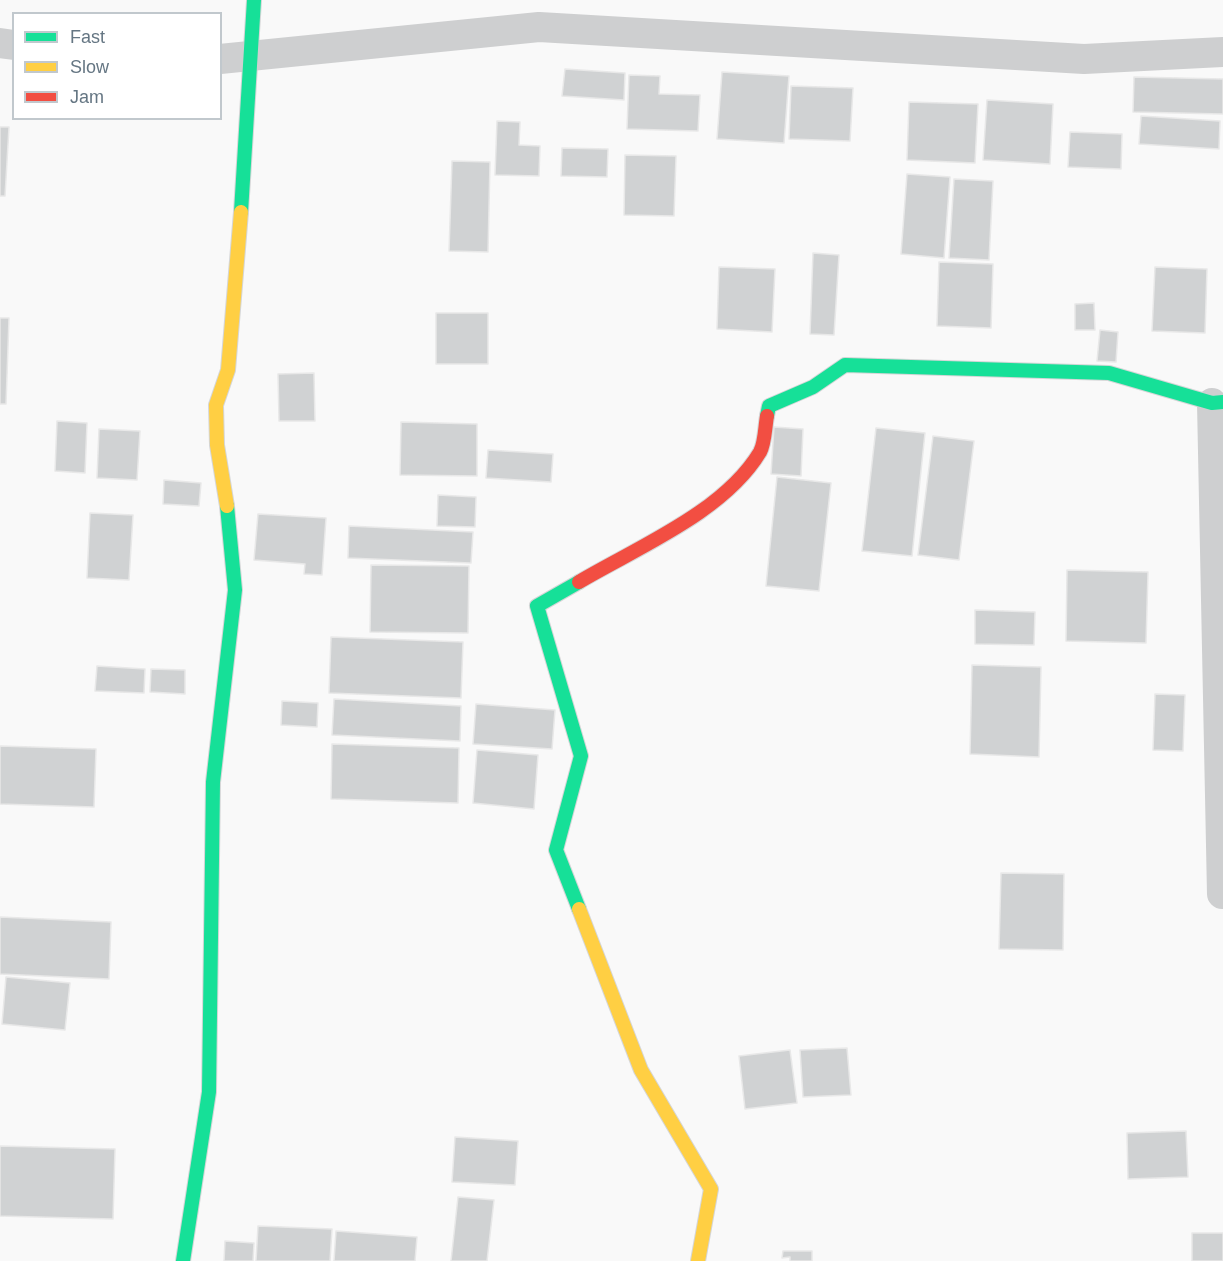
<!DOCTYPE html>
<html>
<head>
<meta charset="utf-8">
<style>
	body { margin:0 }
	#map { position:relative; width:1223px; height:1261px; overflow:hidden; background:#f9f9f9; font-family:Arial,sans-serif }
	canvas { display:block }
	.legend { position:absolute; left:12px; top:12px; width:210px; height:108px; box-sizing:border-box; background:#fff; border:2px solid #c1c8cd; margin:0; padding:8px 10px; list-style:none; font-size:18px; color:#657683 }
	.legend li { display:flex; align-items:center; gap:12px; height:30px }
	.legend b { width:30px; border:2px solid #c1c8cd }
</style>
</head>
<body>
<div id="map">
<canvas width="1223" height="1261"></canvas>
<ul class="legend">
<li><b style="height:8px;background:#16e098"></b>Fast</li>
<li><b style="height:8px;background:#ffcf43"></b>Slow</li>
<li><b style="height:8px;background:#f24e42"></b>Jam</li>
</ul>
</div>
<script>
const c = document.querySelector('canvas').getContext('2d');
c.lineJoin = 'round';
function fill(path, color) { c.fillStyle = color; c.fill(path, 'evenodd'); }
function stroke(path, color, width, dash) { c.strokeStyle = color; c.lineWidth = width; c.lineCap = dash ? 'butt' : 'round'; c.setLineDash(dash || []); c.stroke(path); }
const building = new Path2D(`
	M 565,69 L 625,73 L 624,100 L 562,96 Z
	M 722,72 L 789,76 L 784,143 L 717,139 Z
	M 629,75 L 660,76 L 659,94 L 700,95 L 698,131 L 627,129 Z
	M 1134,77 L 1223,79 L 1223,114 L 1133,112 Z
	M 791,86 L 853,88 L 850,141 L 789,139 Z
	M 987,100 L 1053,104 L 1050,164 L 983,160 Z
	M 909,102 L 978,104 L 975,163 L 907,160 Z
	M 1141,116 L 1220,121 L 1219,149 L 1139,144 Z
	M 497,121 L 520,122 L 519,145 L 540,146 L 539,176 L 495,175 Z
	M 0,127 L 9,127 L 5,196 L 0,196 Z
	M 1070,132 L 1122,134 L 1121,169 L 1068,167 Z
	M 562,148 L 608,149 L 607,177 L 561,176 Z
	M 625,155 L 676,156 L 674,216 L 624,215 Z
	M 452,161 L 490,162 L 488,252 L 449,251 Z
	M 907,174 L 950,177 L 944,258 L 901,254 Z
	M 954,179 L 993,181 L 989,260 L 949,258 Z
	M 813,253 L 839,255 L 834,335 L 810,334 Z
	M 939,262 L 993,264 L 991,328 L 937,326 Z
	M 719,267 L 775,269 L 772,332 L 717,329 Z
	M 1155,267 L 1207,269 L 1205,333 L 1152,331 Z
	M 1094,303 L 1095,330 L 1075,330 L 1075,304 Z
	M 436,313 L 488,313 L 488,364 L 436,364 Z
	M 0,318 L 9,318 L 6,404 L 0,404 Z
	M 1100,330 L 1118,332 L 1116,362 L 1097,361 Z
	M 314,373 L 315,421 L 279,421 L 278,374 Z
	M 57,421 L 87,423 L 85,473 L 55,471 Z
	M 401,422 L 477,424 L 477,476 L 400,475 Z
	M 774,427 L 803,429 L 801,476 L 771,474 Z
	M 876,428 L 925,433 L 912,556 L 862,551 Z
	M 99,429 L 140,431 L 137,480 L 97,478 Z
	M 933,436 L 974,441 L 959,560 L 918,555 Z
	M 488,450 L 553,454 L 551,482 L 486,478 Z
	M 777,477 L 831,483 L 819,591 L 766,586 Z
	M 164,480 L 201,483 L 199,506 L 163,504 Z
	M 438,495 L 476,497 L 475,527 L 437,526 Z
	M 90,513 L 133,515 L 129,580 L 87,578 Z
	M 258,514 L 326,518 L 322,575 L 304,574 L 305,564 L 254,560 Z
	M 349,526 L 473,532 L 471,563 L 348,558 Z
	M 371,565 L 469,566 L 468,633 L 370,632 Z
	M 1067,570 L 1148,572 L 1146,643 L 1066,641 Z
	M 975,610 L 1035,612 L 1034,645 L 975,644 Z
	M 331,637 L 463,642 L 461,698 L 329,693 Z
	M 972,665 L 1041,667 L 1039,757 L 970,754 Z
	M 97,666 L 145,669 L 144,693 L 95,691 Z
	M 151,669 L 185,670 L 185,694 L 150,692 Z
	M 1155,694 L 1185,695 L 1183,751 L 1153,750 Z
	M 334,699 L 461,706 L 460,741 L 332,735 Z
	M 282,701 L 318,703 L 317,727 L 281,725 Z
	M 476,704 L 555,710 L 552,749 L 473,744 Z
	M 332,744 L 459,748 L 458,803 L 331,799 Z
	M 0,746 L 96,749 L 94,807 L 0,804 Z
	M 477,750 L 538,755 L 534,809 L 473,803 Z
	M 1001,873 L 1064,874 L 1063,950 L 999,949 Z
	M 0,917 L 111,922 L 109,979 L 0,974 Z
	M 6,977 L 70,983 L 65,1030 L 2,1024 Z
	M 847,1048 L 851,1095 L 803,1097 L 800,1050 Z
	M 790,1050 L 797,1103 L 745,1109 L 739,1056 Z
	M 1186,1131 L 1188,1177 L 1128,1179 L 1127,1133 Z
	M 455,1137 L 518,1141 L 515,1185 L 452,1182 Z
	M 0,1146 L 115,1149 L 113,1219 L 0,1216 Z
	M 458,1197 L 494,1200 L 487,1261 L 451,1261 Z
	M 258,1226 L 332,1229 L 330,1261 L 256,1261 Z
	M 336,1231 L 417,1237 L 415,1261 L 334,1261 Z
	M 1192,1233 L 1223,1233 L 1223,1261 L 1192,1261 Z
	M 225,1241 L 254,1243 L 253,1261 L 224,1261 Z
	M 783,1251 L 812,1251 L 812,1261 L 790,1261 L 790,1257 L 782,1258 Z`);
fill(building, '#d0d2d3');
stroke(building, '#e8e8e8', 1.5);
const fast = new Path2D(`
	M 241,212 L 254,0
	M 767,416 L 769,406 L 813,387 L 845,365 L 1109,373 L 1212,403 L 1223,402
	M 579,909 L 556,850 L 581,756 L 537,606 L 579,582
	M 183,1261 L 209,1092 L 213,782 L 235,590 L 227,506`);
const slow = new Path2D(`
	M 227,506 L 217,445 L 216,405 L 228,370 L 241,212
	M 579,909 L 641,1070 L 711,1189 L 698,1261`);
const jam = new Path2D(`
	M 579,582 C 638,547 724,512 760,452 C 765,443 765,427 767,416`);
stroke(fast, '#d5d6d7', 16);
stroke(slow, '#d5d6d7', 16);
stroke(jam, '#d5d6d7', 16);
stroke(new Path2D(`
	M 0,43 L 14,45
	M 220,59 L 539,27 L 1084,59 L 1223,52
	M 1212,403 L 1222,894`), '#cecfd0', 30);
stroke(fast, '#16e098', 14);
stroke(slow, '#ffcf43', 14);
stroke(jam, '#f24e42', 14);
</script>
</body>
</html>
